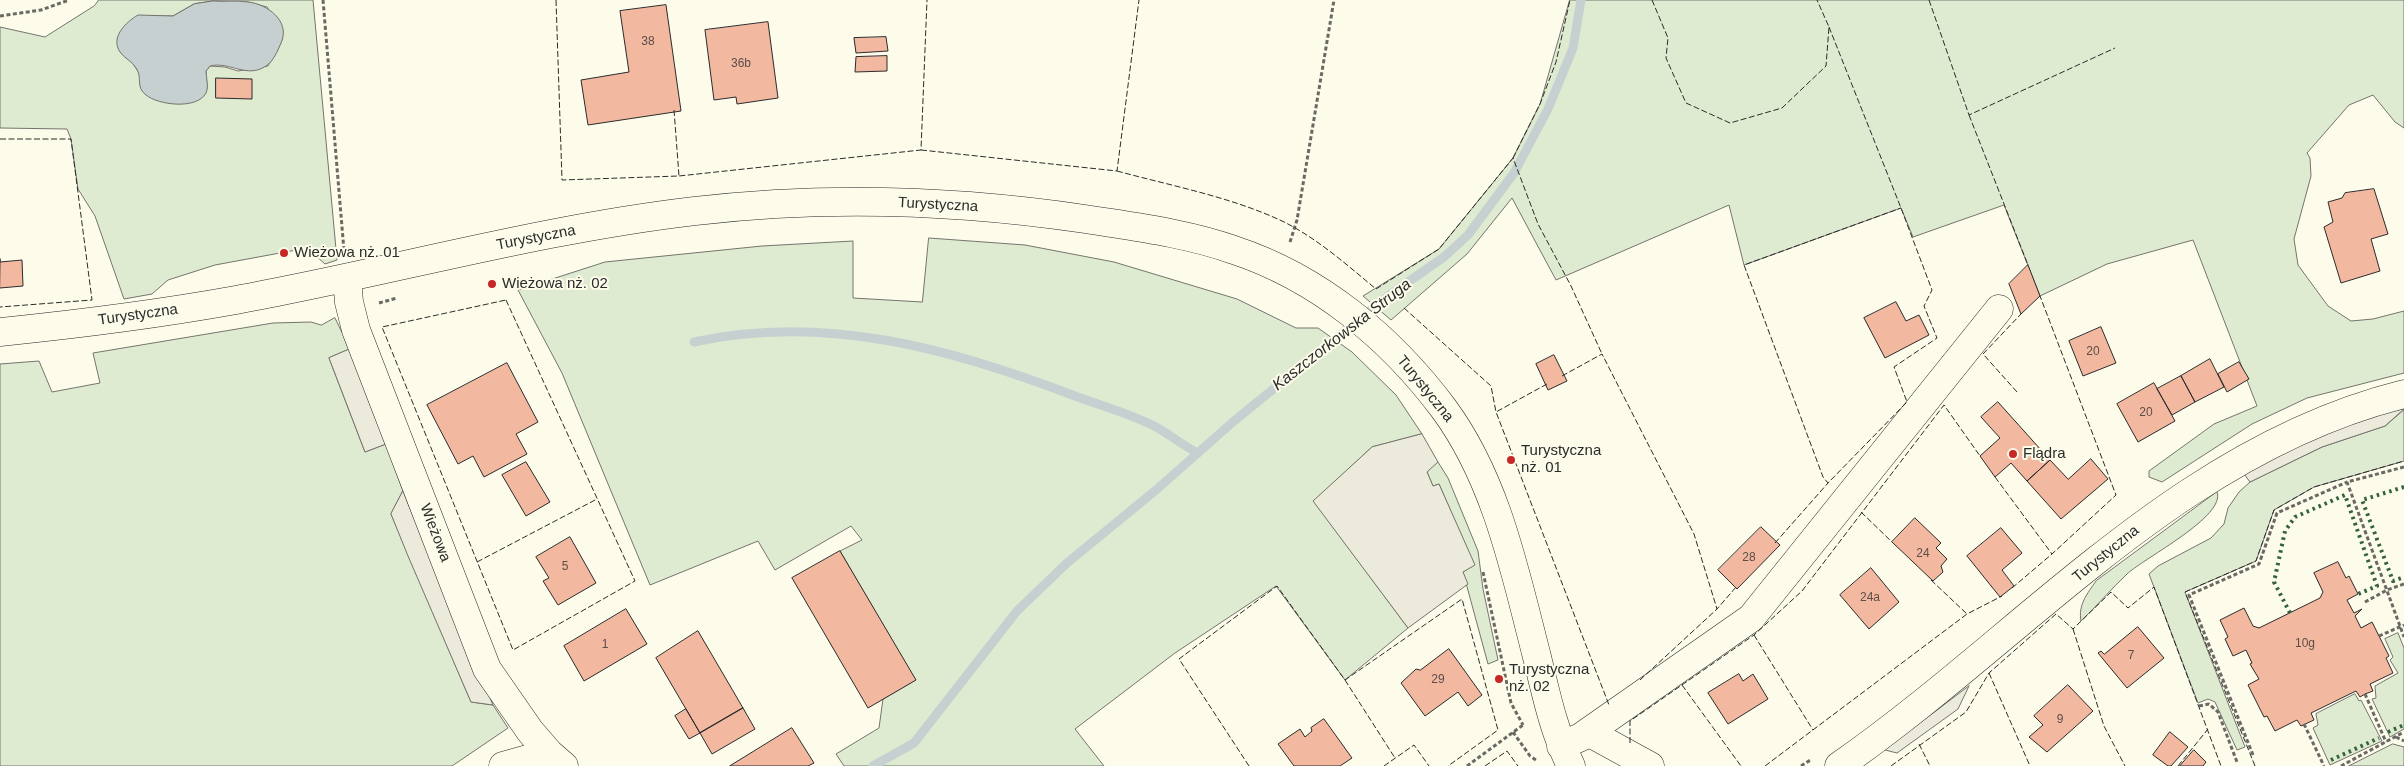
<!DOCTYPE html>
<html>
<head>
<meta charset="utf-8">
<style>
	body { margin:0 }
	canvas { display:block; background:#fdfbea }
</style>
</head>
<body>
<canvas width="2404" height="766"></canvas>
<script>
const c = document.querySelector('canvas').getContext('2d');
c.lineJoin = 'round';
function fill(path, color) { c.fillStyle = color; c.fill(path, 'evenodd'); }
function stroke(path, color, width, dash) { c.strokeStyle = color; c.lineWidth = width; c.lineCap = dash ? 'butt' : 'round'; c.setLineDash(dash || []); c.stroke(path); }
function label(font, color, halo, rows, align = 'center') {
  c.font = font + ' Arial,sans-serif'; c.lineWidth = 4; c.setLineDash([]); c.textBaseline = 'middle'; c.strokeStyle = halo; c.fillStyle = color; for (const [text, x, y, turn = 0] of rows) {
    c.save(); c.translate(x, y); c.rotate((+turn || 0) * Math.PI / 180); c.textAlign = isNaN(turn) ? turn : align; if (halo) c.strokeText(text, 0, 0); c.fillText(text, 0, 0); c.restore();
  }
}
const green = new Path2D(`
	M 99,0 L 313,0 L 337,260 L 325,264 L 307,248 L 215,265 L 168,280 L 152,294 L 124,299 L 95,216 L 78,189 L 71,139 L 67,129 L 0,128 L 0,27 L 45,37 L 94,6 ZM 213,1 L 248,2 L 267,7 L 283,31 L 282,40 L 268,66 L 238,71 L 225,67 L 210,66 L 206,71 L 207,89 L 139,73 L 134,65 L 158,16 L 173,16 L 194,4 Z
	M 1570,0 L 2404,0 L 2404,128 L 2395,122 L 2373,95 L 2349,105 L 2307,153 L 2310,158 L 2311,176 L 2294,239 L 2298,265 L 2328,306 L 2351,321 L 2373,319 L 2404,311 L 2404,373 L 2307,398 L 2252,424 L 2162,482 L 2149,477 L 2149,471 L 2214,424 L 2257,406 L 2193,240 L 2107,264 L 2040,296 L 2004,205 L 1913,237 L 1901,208 L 1744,265 L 1729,205 L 1556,280 L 1512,198 L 1467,254 L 1391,320 L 1363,296 L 1439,249 L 1513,158 L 1540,104 Z
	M 929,238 L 1025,245 L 1114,262 L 1237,299 L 1296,328 L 1318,328 L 1352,352 L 1396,395 L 1422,434 L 1372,447 L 1314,501 L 1408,628 L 1345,680 L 1276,586 L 1175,653 L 1075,729 L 1104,766 L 844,766 L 836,754 L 879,728 L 883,699 L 915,680 L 840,551 L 862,540 L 851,526 L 775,570 L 758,541 L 650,585 L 562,373 L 518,290 L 605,262 L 762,246 L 853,241 L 853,298 L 922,302 Z
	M 335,318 L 350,349 L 329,358 L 365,452 L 386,444 L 403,491 L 391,514 L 471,702 L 493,705 L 508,728 L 452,766 L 0,766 L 0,364 L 39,361 L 52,392 L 100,383 L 93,353 L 273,323 L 311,322 L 321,325 Z
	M 2404,410 L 2404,461 L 2314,487 L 2274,510 L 2256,561 L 2185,592 L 2245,747 L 2237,750 L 2215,702 L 2208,699 L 2198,703 L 2149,574 L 2158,566 L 2211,538 L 2224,524 L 2228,508 L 2239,492 L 2250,482 L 2322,447 L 2385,426 Z
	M 1438,462 L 1448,478 L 1478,551 L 1483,589 L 1498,660 L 1488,664 L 1463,572 L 1474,565 L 1439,484 L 1433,486 L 1427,472 Z
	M 2217,492 C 2227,516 2144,558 2127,574 C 2111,589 2097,606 2081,621 C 2078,605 2087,594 2096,581 Z
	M 2398,633 L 2404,648 L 2404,729 L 2390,737 L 2372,699 L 2376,698 L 2375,686 L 2398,673 L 2390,660 L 2393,657 L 2385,639 Z
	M 2355,694 L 2359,701 L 2361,700 L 2382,741 L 2330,765 L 2313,728 L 2318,725 L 2316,714 Z
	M 2393,744 L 2404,747 L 2404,766 L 2349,766 Z`);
fill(green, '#deebd1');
stroke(green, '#74746e', 1);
const parking = new Path2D(`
	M 350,349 L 386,444 L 365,452 L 329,358 Z
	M 2404,409 L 2385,426 L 2322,447 L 2250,482 L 2244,474 L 2279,454 L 2332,431 L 2380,414 Z
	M 1422,434 L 1438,462 L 1427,472 L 1433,486 L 1439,484 L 1475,565 L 1463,572 L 1468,584 L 1408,628 L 1313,501 L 1372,447 Z
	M 403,491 L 426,548 L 493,705 L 471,702 L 408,556 L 391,514 Z
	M 1969,686 L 1958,709 L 1897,753 L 1885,750 Z`);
fill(parking, '#eceadb');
stroke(parking, '#74746e', 1);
const water = new Path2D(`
	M 213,1 C 225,2 237,0 248,2 C 267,4 291,21 281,43 C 278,50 273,62 266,66 C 247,79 229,61 210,66 L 206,71 C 206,77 209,87 206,93 C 197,110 158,105 146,95 C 135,87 143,77 136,68 C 132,61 124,58 120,52 C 110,37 126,22 138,15 L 173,16 L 194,4 Z`);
fill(water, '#c7d0d0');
stroke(water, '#74746e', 1);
stroke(new Path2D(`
	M 694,342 C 824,313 953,349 1075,396 C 1102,406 1131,414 1156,427 C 1171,435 1183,446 1198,453
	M 914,743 L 1017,611 L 1067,563 L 1156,490 L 1234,421 L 1388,296 L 1444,257 L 1468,235 L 1514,173 L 1548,109 L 1573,48 L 1581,0
	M 873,766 L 914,743 L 917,739`), '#c7d0d0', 9);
const building = new Path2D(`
	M 666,5 L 681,111 L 588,125 L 581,80 L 629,72 L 620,11 Z
	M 768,22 L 778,98 L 737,104 L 736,97 L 714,100 L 705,30 Z
	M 886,37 L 888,51 L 856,53 L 854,38 Z
	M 887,56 L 887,71 L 855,72 L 856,57 Z
	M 216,78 L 252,79 L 252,99 L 216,98 Z
	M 2374,189 L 2388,234 L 2371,239 L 2380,271 L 2341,283 L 2324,227 L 2333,222 L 2328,202 L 2342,198 L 2345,193 Z
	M 0,259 L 0,262 L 22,260 L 23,286 L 0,288 Z
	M 2028,265 L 2040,296 L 2021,314 L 2009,284 Z
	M 1896,302 L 1906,321 L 1919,315 L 1929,335 L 1885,358 L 1864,318 Z
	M 2101,327 L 2116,363 L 2083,376 L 2069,341 Z
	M 1554,355 L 1567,381 L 1548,390 L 1536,364 Z
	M 2210,359 L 2224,387 L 2195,402 L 2181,376 Z
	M 2239,362 L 2249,379 L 2227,392 L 2218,374 Z
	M 507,363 L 538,422 L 516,434 L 527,454 L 484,477 L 473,456 L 458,464 L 427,405 Z
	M 2181,376 L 2195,402 L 2172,415 L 2157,389 Z
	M 2154,383 L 2175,421 L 2138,442 L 2117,404 Z
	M 1998,402 L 2050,460 L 2027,481 L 2011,463 L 1995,477 L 1980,456 L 2000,438 L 1981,417 Z
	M 2091,459 L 2108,479 L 2061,519 L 2027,481 L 2050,460 L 2068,479 Z
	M 526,462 L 550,502 L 526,516 L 502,475 Z
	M 1915,518 L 1941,543 L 1936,548 L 1947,559 L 1941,566 L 1943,572 L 1933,581 L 1892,542 Z
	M 1761,527 L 1780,545 L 1737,589 L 1718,570 Z
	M 2001,528 L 2022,553 L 2002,570 L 2014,586 L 2000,597 L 1967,556 Z
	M 570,537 L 596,583 L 558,605 L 543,581 L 549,578 L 536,557 Z
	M 840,551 L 916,680 L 868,708 L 792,578 Z
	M 2338,562 L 2346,578 L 2349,576 L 2358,594 L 2347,600 L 2354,613 L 2362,609 L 2355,616 L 2361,628 L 2372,622 L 2389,656 L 2386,658 L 2393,673 L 2370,684 L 2373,691 L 2365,694 L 2360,697 L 2356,691 L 2311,713 L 2314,720 L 2301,726 L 2297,720 L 2275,731 L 2267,716 L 2264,717 L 2248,685 L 2259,679 L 2250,664 L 2252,663 L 2246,650 L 2233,656 L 2225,639 L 2228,637 L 2220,620 L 2244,608 L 2253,626 L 2259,628 L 2320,598 L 2323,592 L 2314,573 Z
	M 1871,568 L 1899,602 L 1869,629 L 1840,595 Z
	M 626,609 L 647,644 L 584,681 L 564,646 Z
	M 2138,627 L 2164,658 L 2127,688 L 2098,653 L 2101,651 L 2104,654 Z
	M 698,631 L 743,708 L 700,733 L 656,658 Z
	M 1449,649 L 1482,695 L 1468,706 L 1458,692 L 1425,716 L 1401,683 L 1416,669 L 1420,670 Z
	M 1739,674 L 1743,681 L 1753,674 L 1768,699 L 1728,724 L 1708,693 Z
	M 2068,685 L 2093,711 L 2047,752 L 2029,737 L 2043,725 L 2034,716 Z
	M 743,708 L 755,729 L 712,754 L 700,733 Z
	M 686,709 L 700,733 L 689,739 L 675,716 Z
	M 1324,719 L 1352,758 L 1340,766 L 1294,766 L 1278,744 L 1300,729 L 1305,737 L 1312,731 L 1311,728 Z
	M 792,728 L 814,763 L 808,766 L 730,766 Z
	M 2170,732 L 2188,747 L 2171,766 L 2168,766 L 2153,755 Z
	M 2194,750 L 2206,762 L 2203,766 L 2180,766 Z`);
fill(building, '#f2b8a0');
stroke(building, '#2b2b2b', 1);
const minor = new Path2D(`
	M 347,278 L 349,302 L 356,330 L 487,669 L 530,731 L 549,753 L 564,766
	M 0,332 C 79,324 158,314 236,300 C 389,272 540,229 695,211 C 824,196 957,200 1085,219 C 1135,227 1186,233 1234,250 C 1319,278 1391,338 1444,409 C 1497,481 1515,572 1537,657 C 1546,694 1554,732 1571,766
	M 1588,732 L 1650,766
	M 1561,746 L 1581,737 L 1751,618 L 1999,309
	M 503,766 L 549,753
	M 1839,766 C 2023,638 2178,450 2404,394`);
stroke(minor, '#2b2b2b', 29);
stroke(new Path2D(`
	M 323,0 L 344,251
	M 0,16 L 41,10 L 69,0
	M 1290,242 L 1297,220 L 1334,0
	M 379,303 L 397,298
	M 2404,467 L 2347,482 L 2404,637
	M 1483,572 L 1511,703 L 1523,725
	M 2365,602 L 2387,590 L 2404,584
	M 2379,636 L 2404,625
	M 2365,694 L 2386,742
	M 2199,706 L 2209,704 L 2218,712 L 2237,762
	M 2304,724 L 2324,766
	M 1513,732 L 1530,756 L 1536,760
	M 2396,737 L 2404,741
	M 2253,755 L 2189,595 L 2259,564 L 2277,513 L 2347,482
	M 1467,766 L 1523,725
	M 1801,766 L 1812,759
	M 2341,766 L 2404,732`), '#6a6964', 3, [4, 2.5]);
stroke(minor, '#fdfbea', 28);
stroke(new Path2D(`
	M 2404,487 L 2362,500 L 2393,581 L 2404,577
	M 2290,613 L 2274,582 L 2285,531 L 2295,517 L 2345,495 L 2377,586 L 2358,594
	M 2388,732 L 2404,725
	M 2331,760 L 2379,738`), '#34623c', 4, [2.5, 4]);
stroke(new Path2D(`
	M 556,0 L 562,180 L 679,176 L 921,150 L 927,0
	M 1652,0 L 1668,38 L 1666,58 L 1686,103 L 1730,123 L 1782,108 L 1826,66 L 1829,27 L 1817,0
	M 1929,0 L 1969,115 L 2115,48
	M 1829,27 L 1901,208 L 1932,290 L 1924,306 L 1937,338 L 1894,367 L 1907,402 L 1828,483 L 1823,477 L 1744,265 L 1901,208
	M 674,110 L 679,176
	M 1969,115 L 2028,265
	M 0,139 L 71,139 L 92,300 L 0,307
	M 921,150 L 1117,171 L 1139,0
	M 1513,158 L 1540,104 L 1556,62 L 1570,0
	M 1117,171 C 1172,186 1231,197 1282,221 C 1317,238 1347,265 1376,289 L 1439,249 L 1513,158 L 1538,224 L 1571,286 L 1602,354
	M 506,300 L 635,581 L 513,650 L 382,327 Z
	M 1404,308 L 1491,386 L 1496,412
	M 1562,376 L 1602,354 L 1694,534 L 1717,609
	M 1547,384 L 1496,412 L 1609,705
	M 2017,392 L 1983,354 L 2021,314
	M 1995,477 L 2052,554
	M 1861,512 L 1893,543
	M 1775,543 L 1828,483
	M 477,562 L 597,499
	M 1931,580 L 1967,614
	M 2012,588 L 2052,554 L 2116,495 L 2040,296
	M 2073,629 L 2104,726 L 2125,766
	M 1754,635 L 1813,730
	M 1989,673 L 2030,766
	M 1345,680 L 1395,758
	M 1640,680 L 1717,609 L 1737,586
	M 1682,685 L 1741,766
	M 1630,743 L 1630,721 L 1754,635 L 1802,591 L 1944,405 L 1980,456
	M 1919,744 L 1930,766
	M 1249,766 L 1179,659 L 1277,586 L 1345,680 L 1462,599 L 1498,730 L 1448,766
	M 1384,766 L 1414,745 L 1429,766
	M 1485,766 L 1507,751 L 1518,766
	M 1765,766 L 1967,614 L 2002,596
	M 1891,766 L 1966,712 L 1989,673 L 2056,614 L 2073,629 L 2111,592 L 2128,608 L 2154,587 L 2221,766
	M 2178,766 L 2208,729
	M 2255,766 L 2185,592 L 2256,561 L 2274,510 L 2314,487 L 2404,461`), '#2b2b2b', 1, [6, 2.5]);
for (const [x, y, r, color] of [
	[284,253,5,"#c62828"],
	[492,284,5,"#c62828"],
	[2013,454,5,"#c62828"],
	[1511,460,5,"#c62828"],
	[1499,679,5,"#c62828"]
]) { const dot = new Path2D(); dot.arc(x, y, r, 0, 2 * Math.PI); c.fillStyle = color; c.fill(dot); stroke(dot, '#fdfbea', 2); }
label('12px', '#5d4e48', null, [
	["38",648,42],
	["36b",741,64],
	["20",2093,352],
	["20",2146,413],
	["24",1923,554],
	["28",1749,558],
	["5",565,567],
	["24a",1870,598],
	["10g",2305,644],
	["1",605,645],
	["7",2131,656],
	["29",1438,680],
	["9",2060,720]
]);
label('15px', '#2b2b2b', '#fdfbea', [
	["Turystyczna",938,205,3],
	["Turystyczna",536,238,-11],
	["Turystyczna",138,315,-8],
	["Turystyczna",1425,389,51],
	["Wieżowa",435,533,69],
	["Turystyczna",2106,554,-39]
]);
label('15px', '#2b2b2b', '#fdfbea', [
	["Wieżowa nż. 01",294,253],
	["Wieżowa nż. 02",502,284],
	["Turystyczna",1521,451],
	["nż. 01",1521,468],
	["Flądra",2023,454],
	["Turystyczna",1509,670],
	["nż. 02",1509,687]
], 'left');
label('italic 16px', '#2b2b2b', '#fdfbea', [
	["Kaszczorkowska Struga",1342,335,-38]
]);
</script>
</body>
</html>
